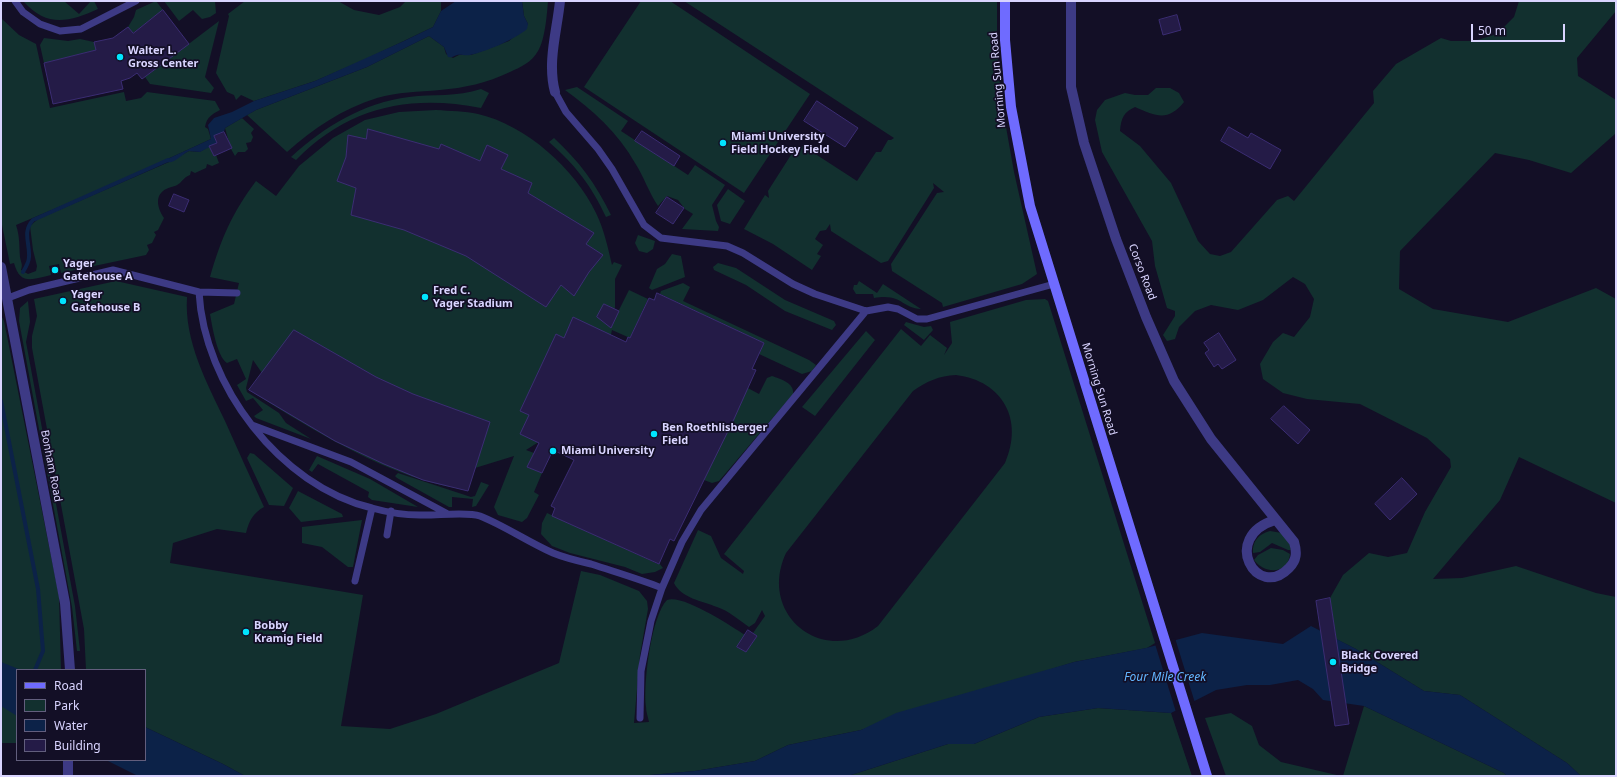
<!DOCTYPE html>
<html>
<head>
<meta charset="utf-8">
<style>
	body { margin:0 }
	#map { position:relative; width:1617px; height:777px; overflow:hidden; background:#130f26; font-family:"Noto Sans",sans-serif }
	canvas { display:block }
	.frame { position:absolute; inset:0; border:2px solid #d9d4ff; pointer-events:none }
	.legend { position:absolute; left:16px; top:669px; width:130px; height:92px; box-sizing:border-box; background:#130f26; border:1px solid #625e7d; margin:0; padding:5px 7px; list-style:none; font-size:12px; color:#d9d4ff }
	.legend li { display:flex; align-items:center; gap:8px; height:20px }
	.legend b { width:20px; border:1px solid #625e7d }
	.scale { position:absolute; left:1471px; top:24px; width:94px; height:18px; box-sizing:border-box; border:2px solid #d9d4ff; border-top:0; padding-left:5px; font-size:12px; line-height:14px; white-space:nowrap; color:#d9d4ff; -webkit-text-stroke:3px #130f26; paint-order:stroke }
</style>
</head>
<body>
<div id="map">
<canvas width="1617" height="777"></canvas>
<div class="frame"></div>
<ul class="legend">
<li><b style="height:5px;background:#6f6bff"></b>Road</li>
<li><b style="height:11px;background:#12302f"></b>Park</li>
<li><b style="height:11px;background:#0c2248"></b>Water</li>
<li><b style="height:11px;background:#241b47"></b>Building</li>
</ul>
<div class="scale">50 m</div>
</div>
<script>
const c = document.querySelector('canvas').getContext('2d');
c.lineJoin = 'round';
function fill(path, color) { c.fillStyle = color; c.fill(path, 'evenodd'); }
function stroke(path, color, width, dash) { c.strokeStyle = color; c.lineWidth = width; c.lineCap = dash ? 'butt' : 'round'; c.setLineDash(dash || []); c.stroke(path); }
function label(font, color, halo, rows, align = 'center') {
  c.font = font + ' "Noto Sans",sans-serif'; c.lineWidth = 3.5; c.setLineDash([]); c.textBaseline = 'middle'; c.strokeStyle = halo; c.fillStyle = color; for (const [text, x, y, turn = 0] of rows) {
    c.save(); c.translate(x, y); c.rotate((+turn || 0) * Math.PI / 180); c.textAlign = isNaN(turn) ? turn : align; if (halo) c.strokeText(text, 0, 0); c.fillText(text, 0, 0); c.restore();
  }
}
fill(new Path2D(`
	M 23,1 L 64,1 L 79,14 L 91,1 L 94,1 L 98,9 C 69,22 47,28 23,1 Z
	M 156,1 L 163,10 L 133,33 L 128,27 L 134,17 L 136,10 Z
	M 164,1 L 215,1 L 216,13 L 210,17 L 202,19 L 193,10 L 179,21 Z
	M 245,1 L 338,1 L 354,10 L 379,15 L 400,7 L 406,1 L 441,1 L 441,11 L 433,27 L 364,60 L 315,81 L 254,101 L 241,95 L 236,100 L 234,95 L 227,92 L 216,73 L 229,16 L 228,14 Z
	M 522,1 L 548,1 C 547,14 545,40 538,51 C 532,62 521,67 510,72 C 487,83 464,88 440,90 C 418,92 398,92 377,98 C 342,109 314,128 287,152 L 247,115 L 256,110 L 367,67 L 429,36 L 444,47 L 446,54 L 453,58 L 459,55 L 471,55 L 509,41 L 528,24 L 524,16 Z
	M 641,1 L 670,1 L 810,94 L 744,193 L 584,87 Z
	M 684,1 L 997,1 L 997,50 L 1003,110 L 1014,172 L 1037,274 L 1022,284 L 943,307 L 942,303 L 892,271 L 891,264 L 937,193 L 944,192 L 933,183 L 934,188 L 888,261 L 881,263 L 831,231 L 830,224 L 826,230 L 820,231 L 815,239 L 823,245 L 817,254 L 821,256 L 812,270 L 773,244 L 744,229 L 765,195 L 769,198 L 768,191 L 796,147 L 803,146 L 857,181 L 876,152 L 881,152 L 888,140 L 891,140 L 894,138 Z
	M 1519,1 L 1616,1 L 1616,11 L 1577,58 L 1578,76 L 1616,100 L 1615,134 L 1571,173 L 1529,160 L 1495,153 L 1400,251 L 1399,289 L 1433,309 L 1508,322 L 1596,288 L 1616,299 L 1616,503 L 1519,457 L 1500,500 L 1433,579 L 1462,578 L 1516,566 L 1596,593 L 1616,597 L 1616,776 L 1581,776 L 1567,763 L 1460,695 L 1424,691 L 1356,649 L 1336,639 L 1330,598 L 1343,575 L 1369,553 L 1388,557 L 1407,553 L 1425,512 L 1451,467 L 1450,459 L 1427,438 L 1360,404 L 1307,399 L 1283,393 L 1263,379 L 1260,364 L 1273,342 L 1283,333 L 1294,337 L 1310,317 L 1314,299 L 1305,284 L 1293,277 L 1263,300 L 1238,310 L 1211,305 L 1195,311 L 1179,327 L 1175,339 L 1167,341 L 1163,335 L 1175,316 L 1175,311 L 1167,308 L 1155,266 L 1152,241 L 1102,152 L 1095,120 L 1097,110 L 1105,100 L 1125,93 L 1135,95 L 1148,95 L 1156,88 L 1170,88 L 1179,93 L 1184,102 C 1168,122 1156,116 1135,107 C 1124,112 1121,118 1120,131 L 1140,146 L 1171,183 L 1198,241 L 1210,254 L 1220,256 L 1231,252 L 1277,200 L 1288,196 L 1294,201 L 1374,103 L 1373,91 L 1396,64 L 1441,38 L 1451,41 L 1474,41 L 1497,34 L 1514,17 Z
	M 1,18 L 19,35 L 36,44 L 50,108 L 124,92 L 126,101 L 141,98 L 147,92 L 215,101 L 220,110 C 211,115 207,117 205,127 L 208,129 L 211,139 L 109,186 L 16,225 C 20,237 19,245 20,257 C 21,263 23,264 21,270 L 28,274 L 36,271 L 37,266 L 33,250 L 30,226 L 38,219 L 169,162 L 189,151 L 200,152 L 209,146 L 214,156 L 216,155 L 219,163 L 212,166 L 207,164 L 206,168 L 195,173 L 191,171 L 190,175 C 185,177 184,179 180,183 C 176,187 167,187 163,191 C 154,198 159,211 164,218 L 158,230 L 154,232 L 156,235 L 152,243 L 147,245 L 149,250 L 146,255 L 61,273 L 59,264 L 49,266 L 51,275 C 33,279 20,286 14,263 L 10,264 L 1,220 Z
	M 219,21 L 205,77 L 214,88 L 211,93 L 150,84 L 145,77 Z
	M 44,38 L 68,41 L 80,39 L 94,42 L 96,50 L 44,63 L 40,45 Z
	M 577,87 L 628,121 L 621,131 L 688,175 L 695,165 L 725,185 L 712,205 L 716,221 L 719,227 L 718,231 L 682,229 L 693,214 L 685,209 L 678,200 L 667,196 L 658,206 C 649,193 644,177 635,163 C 618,133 593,110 565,90 Z
	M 481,89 L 489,93 L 481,108 C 410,94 348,107 296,160 L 291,157 C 325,126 363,103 409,97 C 433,94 457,97 481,89 Z
	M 436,110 C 450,111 465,111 478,114 C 526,125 575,169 596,213 C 604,229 608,248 612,265 L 614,262 L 622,265 L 615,279 L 615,307 L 612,324 L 629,290 L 648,299 L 630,338 L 612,330 L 610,339 L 548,436 L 526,450 L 534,453 L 528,467 L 542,473 L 534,492 L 539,495 L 527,518 L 522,522 L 498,515 L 494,507 L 514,456 L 475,468 L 468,491 C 453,487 438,485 423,480 C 364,462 301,423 249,390 L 262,373 L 253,360 L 246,388 L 247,392 L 279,413 L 286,423 L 311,439 L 256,418 L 254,416 L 263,410 L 253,398 L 246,401 L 237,385 L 246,379 L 237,359 L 227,363 C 217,357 212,325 210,314 L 234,304 L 239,283 L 210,277 C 221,239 232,213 256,181 L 276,196 L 299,166 L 333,138 L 365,120 L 399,112 Z
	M 242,118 L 254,129 L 251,133 L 253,137 L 251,142 L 246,143 L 248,149 L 245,152 L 238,152 L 235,156 L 231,149 L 225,128 Z
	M 554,138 C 579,161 596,184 611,215 L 606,217 C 591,185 576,166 549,142 Z
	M 728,189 L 745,201 L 730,224 L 721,221 L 717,205 Z
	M 638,235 L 655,241 L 653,249 L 647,253 L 639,251 L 635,243 Z
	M 672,254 L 681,256 L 685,277 L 652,290 L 649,288 L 657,269 L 665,264 Z
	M 718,263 L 736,268 L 785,300 L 834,321 L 836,325 L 832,330 L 785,311 L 746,285 L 714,270 L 713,267 Z
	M 116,281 L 187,297 C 184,341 207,383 225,421 C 238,450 251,479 264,507 C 253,513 249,521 246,533 L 217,529 L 173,543 L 170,563 L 363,595 L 341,726 L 390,729 L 436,714 L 559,663 L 581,571 L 600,575 L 639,591 L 647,601 L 648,609 L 640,655 L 634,723 L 649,722 C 648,717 646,712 646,707 C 643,685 651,616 667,600 C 683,594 731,626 745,635 L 737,647 L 746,652 L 757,636 L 753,633 L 765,616 L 762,610 L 755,623 L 749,627 C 739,620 729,611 717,607 C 702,601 681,598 674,583 L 698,530 L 711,536 L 721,558 L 743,574 L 744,571 L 724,554 L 901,329 L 921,346 L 930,335 L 947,348 L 944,355 L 952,343 L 950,322 L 1026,300 L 1045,299 L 1048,301 L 1155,643 L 1147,648 L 1074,662 L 861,730 L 788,745 L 755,761 L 695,771 L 639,776 L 245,776 L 223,764 L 145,727 L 145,670 L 86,670 L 84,629 L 32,348 L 32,336 L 37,316 L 34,299 ZM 956,375 C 1003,381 1024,420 1005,463 L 878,626 C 824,668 757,615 786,553 L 913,391 C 927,381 939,376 956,375 Z
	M 859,281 L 877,293 L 883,284 L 921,309 C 901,308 902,293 874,298 L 873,294 L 856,294 L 853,289 L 854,285 L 857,285 Z
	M 683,283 L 690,287 L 683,301 L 809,360 L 816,365 L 812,371 L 802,374 L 759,354 L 764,343 L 660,294 L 661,291 Z
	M 28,301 L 30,322 L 26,342 L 75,606 L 80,651 L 77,651 L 72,607 L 19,321 L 20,308 Z
	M 1,315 L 4,321 L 59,596 L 61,670 L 17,670 L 17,743 L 1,743 Z
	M 906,322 L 924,327 L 931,326 L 933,330 L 924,340 L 904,325 Z
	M 866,331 L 875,340 L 815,416 L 802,407 Z
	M 772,376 C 780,379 795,383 793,394 L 719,481 L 712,483 L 704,480 L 744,386 L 759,394 L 767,378 Z
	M 250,453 L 254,454 L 293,488 L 284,506 L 269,505 L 247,458 Z
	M 317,456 L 370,479 L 418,507 L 372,500 L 368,497 L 369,492 L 318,464 L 312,472 L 309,470 Z
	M 398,473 L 471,497 L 475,496 L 481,482 L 489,485 L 476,506 L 472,507 L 473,499 L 452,497 L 452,507 L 449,507 L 397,478 L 395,476 Z
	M 298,491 L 342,514 L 343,517 L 301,522 L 289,508 Z
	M 547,513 L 658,564 L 659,563 L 663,568 L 655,572 L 642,574 L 625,567 L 570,553 L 552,546 L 541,534 L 542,523 Z
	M 362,520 L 353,567 L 348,567 L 322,547 L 302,543 L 302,527 Z
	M 1270,531 L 1282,533 L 1290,544 L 1291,550 L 1288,550 L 1272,543 L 1260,552 L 1253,553 C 1252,541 1259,534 1270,531 Z
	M 1271,548 L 1283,550 L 1290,554 C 1288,575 1264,574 1254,560 L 1258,555 Z
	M 1364,706 L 1504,773 L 1507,776 L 1343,776 Z
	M 1098,708 L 1171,713 L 1192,776 L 848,776 L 948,744 L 974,744 L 1039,717 Z
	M 1231,713 L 1252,726 L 1259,745 L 1281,762 L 1341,776 L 1226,776 L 1205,718 Z`), '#12302f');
fill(new Path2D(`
	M 456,1 L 522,1 L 524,16 L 528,24 L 527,29 C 516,39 485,52 470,55 C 465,56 461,54 457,55 C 453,56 453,58 448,57 L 444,47 L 429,36 L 367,67 L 256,110 L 225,128 L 224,132 L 214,136 L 217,143 L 200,152 L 189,151 C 180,155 174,166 163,161 L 211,139 L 208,125 L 214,118 L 232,112 L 254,101 L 315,81 L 404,41 L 433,27 L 441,11 Z
	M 1311,626 L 1356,649 L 1424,691 L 1460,695 L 1567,763 L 1581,776 L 1507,776 L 1504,773 L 1364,706 L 1323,700 L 1313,689 L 1298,680 L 1270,685 L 1247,685 L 1216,690 L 1171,713 L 1098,708 L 1039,717 L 974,744 L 948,744 L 848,776 L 639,776 L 695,771 L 755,761 L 788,745 L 861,730 L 896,713 L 1074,662 L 1146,648 L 1202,633 L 1283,644 Z
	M 1,662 L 21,670 L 17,670 L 17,716 L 1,706 Z
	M 145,727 L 223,764 L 245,776 L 138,776 L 106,760 L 145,760 Z`), '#0c2248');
fill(new Path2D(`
	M 1175,638 L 1195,703 L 1176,712 L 1155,644 Z`), '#130f26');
stroke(new Path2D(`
	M 23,272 C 26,267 29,262 29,257 C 30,243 22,232 33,220 L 168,160
	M 1,401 L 38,589 L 43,651 L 35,670`), '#0c2248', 4);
const building = new Path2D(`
	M 163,10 L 189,44 L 142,79 L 137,73 L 130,78 L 121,81 L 123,89 L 53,104 L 44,63 L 96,50 L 94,42 L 113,38 L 128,27 L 133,33 Z
	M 1177,15 L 1181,30 L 1163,35 L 1159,20 Z
	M 817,101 L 858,128 L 845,147 L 804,121 Z
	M 1229,127 L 1248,138 L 1251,133 L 1281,150 L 1270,169 L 1221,141 Z
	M 368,129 L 439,149 L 441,144 L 480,161 L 487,145 L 508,155 L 501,169 L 532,183 L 528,193 L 594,233 L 586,244 L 603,255 L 589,272 L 574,296 L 561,285 L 546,307 L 466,256 L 404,230 L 351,215 L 356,188 L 337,181 L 346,157 L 348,135 L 366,139 Z
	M 642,131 L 680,156 L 674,166 L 635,141 Z
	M 224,132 L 232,148 L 214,156 L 209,146 L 217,143 L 214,136 Z
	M 174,194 L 189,200 L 184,212 L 169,206 Z
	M 667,197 L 684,208 L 673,224 L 656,213 Z
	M 657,293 L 764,343 L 752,369 L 756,370 L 734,419 L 674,541 L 670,539 L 659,564 L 552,516 L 555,508 L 551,506 L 574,460 L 553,450 L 542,473 L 527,467 L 539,443 L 520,434 L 529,415 L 520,411 L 556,334 L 564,338 L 573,317 L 626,342 L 628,337 L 630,338 L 649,298 L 654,300 Z
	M 604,304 L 619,311 L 611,328 L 597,317 Z
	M 294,330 L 376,377 L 413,394 L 490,422 L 468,491 L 423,480 L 384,464 L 335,441 L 249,390 Z
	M 1219,333 L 1236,360 L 1222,369 L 1218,364 L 1214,367 L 1205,353 L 1209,350 L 1204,343 Z
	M 1284,406 L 1310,430 L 1298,444 L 1271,419 Z
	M 1402,478 L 1417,494 L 1390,520 L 1375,504 Z
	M 1330,598 L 1349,724 L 1335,726 L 1316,601 Z
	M 748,630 L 757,636 L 746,652 L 737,647 Z`);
fill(building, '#241b47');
stroke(building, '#3b2d73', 1);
stroke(new Path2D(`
	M 15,1 L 23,12 L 40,24 L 60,31 L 81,29 L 136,1
	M 555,92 L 566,112 L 598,149 L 612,169 L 644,225 L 661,238 L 727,246 L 743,253 L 793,284 L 815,294 L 866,311 L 888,307 L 898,309 L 917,319 L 927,319 L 1054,284
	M 199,292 C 204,385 280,486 372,508 C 386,512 405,515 420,515 C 435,516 466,511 480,516 C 505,526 528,542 553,553 C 565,558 578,561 591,564 C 615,572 639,579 662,588
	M 8,298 L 29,290 L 113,270 L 199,292 L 237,293
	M 252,425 L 351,462 L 446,513
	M 387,535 L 391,511
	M 355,581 L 372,508
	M 640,718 L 641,671 L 651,621 L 662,588 L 682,542 L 701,510 L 866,311`), '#3d3a85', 7);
stroke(new Path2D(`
	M 1071,1 L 1071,87 L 1084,143 L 1116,239 L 1146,317 L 1174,381 L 1211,439 L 1294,542 C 1297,552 1297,560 1289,568 C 1257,601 1220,537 1275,520
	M 555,92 C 547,62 557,31 560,1`), '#3d3a85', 10);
stroke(new Path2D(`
	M 1,267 L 65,603 L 70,670
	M 68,776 L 68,760`), '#3d3a85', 10);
stroke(new Path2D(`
	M 1005,1 L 1005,40 L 1011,107 L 1030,206 L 1207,776`), '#6f6bff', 10);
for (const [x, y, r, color] of [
	[120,57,4,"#00e5ff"],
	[723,143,4,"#00e5ff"],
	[55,270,4,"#00e5ff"],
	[425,297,4,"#00e5ff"],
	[63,301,4,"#00e5ff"],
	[654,434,4,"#00e5ff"],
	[553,451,4,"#00e5ff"],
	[246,632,4,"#00e5ff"],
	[1333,662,4,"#00e5ff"]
]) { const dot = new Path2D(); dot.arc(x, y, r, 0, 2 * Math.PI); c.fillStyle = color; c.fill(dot); stroke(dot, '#130f26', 1.5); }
label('bold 11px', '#d9d4ff', '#130f26', [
	["Walter L.",128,51],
	["Gross Center",128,64],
	["Miami University",731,137],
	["Field Hockey Field",731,150],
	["Yager",63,264],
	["Gatehouse A",63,277],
	["Fred C.",433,291],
	["Yager Stadium",433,304],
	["Yager",71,295],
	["Gatehouse B",71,308],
	["Ben Roethlisberger",662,428],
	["Field",662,441],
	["Miami University",561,451],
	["Bobby",254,626],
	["Kramig Field",254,639],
	["Black Covered",1341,656],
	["Bridge",1341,669]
], 'left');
label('11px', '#d9d4ff', '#130f26', [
	["Morning Sun Road",998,80,-95],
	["Corso Road",1142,272,69],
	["Morning Sun Road",1099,389,73],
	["Bonham Road",51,466,79]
]);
label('italic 12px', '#62b6ff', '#130f26', [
	["Four Mile Creek",1165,678]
]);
</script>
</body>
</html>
